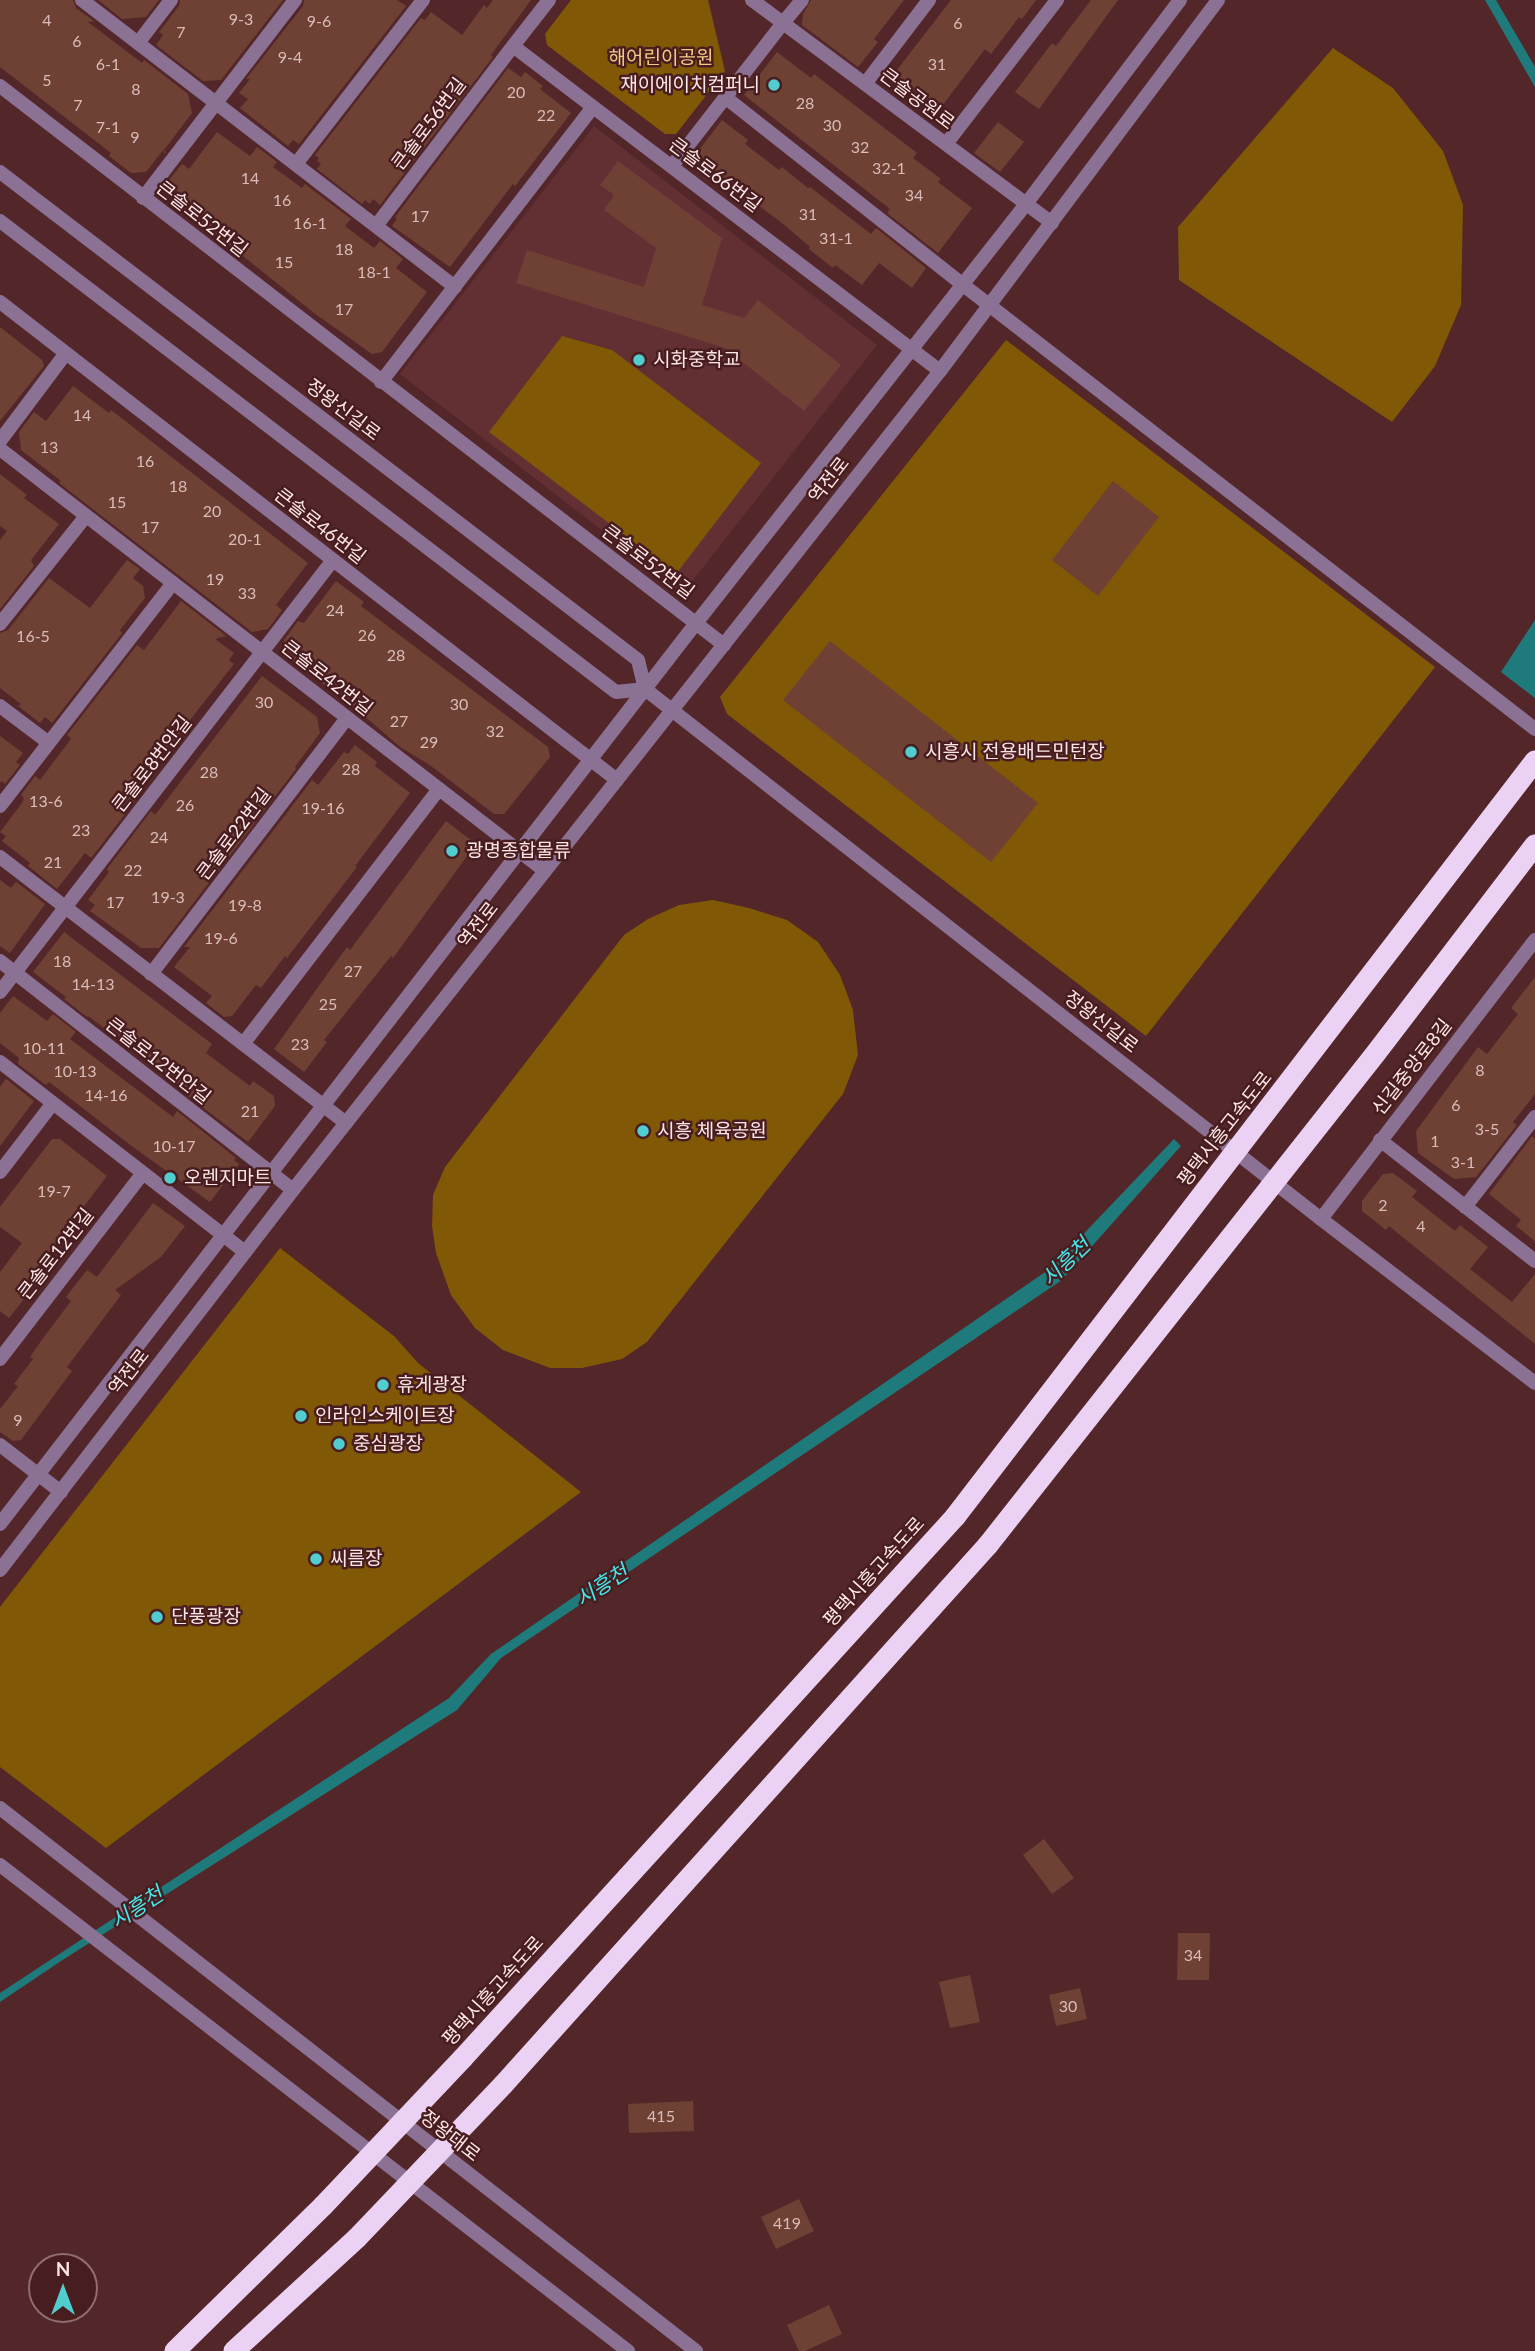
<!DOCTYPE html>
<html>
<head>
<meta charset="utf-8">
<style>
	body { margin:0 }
	#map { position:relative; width:1535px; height:2351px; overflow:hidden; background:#53272a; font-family:Lato,sans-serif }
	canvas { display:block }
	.north { position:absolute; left:28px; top:2253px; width:70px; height:70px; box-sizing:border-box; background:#481d20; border:2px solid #916d6f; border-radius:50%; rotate:0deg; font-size:19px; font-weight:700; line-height:28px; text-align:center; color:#fee6e6 }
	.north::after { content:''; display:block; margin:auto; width:24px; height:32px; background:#52cdcf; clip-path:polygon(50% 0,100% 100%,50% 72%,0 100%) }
</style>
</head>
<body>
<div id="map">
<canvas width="1535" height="2351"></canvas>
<div class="north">N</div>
</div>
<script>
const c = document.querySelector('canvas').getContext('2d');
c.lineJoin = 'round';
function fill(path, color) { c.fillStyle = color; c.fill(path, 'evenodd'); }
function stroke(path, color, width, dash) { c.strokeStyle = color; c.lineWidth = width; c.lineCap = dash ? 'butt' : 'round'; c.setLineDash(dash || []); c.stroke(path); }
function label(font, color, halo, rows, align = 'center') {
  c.font = font + ' Lato,"Noto Sans KR",sans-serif'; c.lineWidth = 5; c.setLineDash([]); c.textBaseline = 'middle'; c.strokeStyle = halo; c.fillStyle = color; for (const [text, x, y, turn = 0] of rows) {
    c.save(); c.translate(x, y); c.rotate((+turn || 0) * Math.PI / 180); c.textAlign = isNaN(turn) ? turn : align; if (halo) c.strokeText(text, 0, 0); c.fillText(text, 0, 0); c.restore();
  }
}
fill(new Path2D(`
	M 594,126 L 877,345 L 683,593 L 400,374 Z`), '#622f33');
fill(new Path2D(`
	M 571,0 L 708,0 L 725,71 L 676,134 L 665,134 L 547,45 L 545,34 Z
	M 1333,48 L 1393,88 L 1443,151 L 1463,205 L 1461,305 L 1435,366 L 1392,422 L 1179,280 L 1178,227 Z
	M 562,336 L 612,350 L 761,463 L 676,574 L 489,432 Z
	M 1006,340 L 1435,667 L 1146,1036 L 727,714 L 720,697 Z
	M 713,900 L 749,908 L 787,920 L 818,942 L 840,975 L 853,1010 L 858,1055 L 843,1094 L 647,1342 L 622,1359 L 582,1368 L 550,1368 L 503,1350 L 475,1328 L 451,1295 L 436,1253 L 432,1226 L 433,1195 L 445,1167 L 624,935 L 648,919 L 679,905 Z
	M 280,1248 L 394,1336 L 418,1363 L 581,1492 L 106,1848 L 0,1767 L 0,1607 Z`), '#815806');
fill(new Path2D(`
	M 1485,0 L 1496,0 L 1535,67 L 1535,87 Z
	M 1535,620 L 1535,698 L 1501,672 Z
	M 1174,1139 L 1181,1146 L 1062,1280 L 501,1658 L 457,1710 L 61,1961 L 0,2002 L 0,1993 L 449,1698 L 491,1654 L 1051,1268 Z`), '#1f7a7c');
fill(new Path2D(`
	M 0,0 L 73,0 L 76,8 L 94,21 L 88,22 L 142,63 L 144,60 L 188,94 L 192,113 L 164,150 L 166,152 L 164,154 L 164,149 L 146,172 L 131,173 L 109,156 L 111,153 L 0,67 Z
	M 98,0 L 159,0 L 146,17 L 122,19 Z
	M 180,0 L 283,0 L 221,80 L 203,81 L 156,45 L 163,35 L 159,32 L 179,6 Z
	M 304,0 L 397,0 L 406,6 L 299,144 L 293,140 L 288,146 L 240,108 L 248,99 L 239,93 L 250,79 L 246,79 L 303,6 Z
	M 493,0 L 531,0 L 491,55 L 493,57 L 380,205 L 373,199 L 370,204 L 365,200 L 362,204 L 317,169 L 321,164 L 317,161 L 319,158 L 315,155 L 421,18 L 425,20 L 431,12 L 462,35 L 484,5 L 487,8 Z
	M 811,0 L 904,0 L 874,39 L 878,42 L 858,67 L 802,25 L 803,14 Z
	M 951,0 L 1036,0 L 1022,19 L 1019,17 L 991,54 L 985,49 L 939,110 L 893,75 Z
	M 1091,0 L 1118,0 L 1039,109 L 1015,92 L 1052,43 L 1056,46 Z
	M 777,52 L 811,78 L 814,74 L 917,153 L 913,158 L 941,179 L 938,182 L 972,208 L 938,253 L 887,213 L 890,209 L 744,95 Z
	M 508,68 L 521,77 L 525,72 L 543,86 L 540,89 L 571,113 L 515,186 L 513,184 L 450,267 L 392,226 L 397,219 L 395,217 Z
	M 722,120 L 748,140 L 745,144 L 779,170 L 782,167 L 808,188 L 810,187 L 871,234 L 876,228 L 926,268 L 912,288 L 879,263 L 862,285 L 835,265 L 833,268 L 809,249 L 810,247 L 782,223 L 720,177 L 716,182 L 690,162 Z
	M 998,122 L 1024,142 L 1000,172 L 974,153 Z
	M 217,132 L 250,156 L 257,147 L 277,162 L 273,167 L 302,188 L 305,184 L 351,219 L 345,226 L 374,248 L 380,241 L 403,259 L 396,268 L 427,292 L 382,352 L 372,354 L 314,313 L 172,199 L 169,180 L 182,164 L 189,169 Z
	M 618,161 L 722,238 L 702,305 L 744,318 L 758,300 L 841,365 L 804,411 L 725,348 L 516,283 L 527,250 L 644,287 L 656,248 L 604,210 L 614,195 L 600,185 Z
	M 0,327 L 42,360 L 44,366 L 0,421 Z
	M 73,386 L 109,413 L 111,410 L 308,563 L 276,605 L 282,610 L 268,629 L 252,632 L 59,483 L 61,481 L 21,450 L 19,432 L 34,412 L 46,421 Z
	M 0,474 L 27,495 L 24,498 L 59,524 L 31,560 L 34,566 L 0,609 L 0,540 L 7,531 L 0,526 Z
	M 1113,481 L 1159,517 L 1098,596 L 1052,560 Z
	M 127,560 L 140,569 L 133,578 L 143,586 L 145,598 L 120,630 L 122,633 L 52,723 L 45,717 L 40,723 L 18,706 L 21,704 L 0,688 L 0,633 L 8,630 L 49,578 L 90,608 Z
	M 336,581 L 364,602 L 361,606 L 548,747 L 550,757 L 504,814 L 494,814 L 431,766 L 399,746 L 347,701 L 286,657 L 284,640 L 298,621 L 304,623 Z
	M 181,601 L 226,636 L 215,639 L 234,653 L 229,660 L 234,664 L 131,795 L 136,800 L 91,858 L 85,853 L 57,889 L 28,866 L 30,863 L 2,841 L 6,836 L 0,832 L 22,803 L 24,798 L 21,795 L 35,776 L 40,780 L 71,739 L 67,735 L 137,645 L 144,650 Z
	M 830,641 L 1038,803 L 991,862 L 783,700 Z
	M 262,676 L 317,717 L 320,733 L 295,767 L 296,769 L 159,948 L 141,948 L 90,911 L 95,905 L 88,900 L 109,872 L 107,869 L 151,811 L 155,815 Z
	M 0,736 L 23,753 L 16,762 L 20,765 L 5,784 L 2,781 L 0,783 Z
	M 355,745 L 377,762 L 375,766 L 410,793 L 355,866 L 357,867 L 287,958 L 285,956 L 261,988 L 256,985 L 232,1016 L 224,1017 L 206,1003 L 212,996 L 174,967 L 190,947 L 184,947 L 312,780 L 318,785 L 344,752 L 348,754 Z
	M 446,821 L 472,841 L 473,848 L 393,958 L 391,956 L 324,1040 L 327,1042 L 304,1072 L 274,1049 L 328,973 L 347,947 L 350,950 Z
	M 0,880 L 11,888 L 16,882 L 45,904 L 10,953 L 0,946 Z
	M 64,932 L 212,1044 L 206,1053 L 250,1086 L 253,1081 L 274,1096 L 275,1106 L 248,1142 L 188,1096 L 190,1094 L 155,1067 L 157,1064 L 120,1036 L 118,1038 L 88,1016 L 87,1017 L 64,999 L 66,997 L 33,972 Z
	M 1535,977 L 1535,1094 L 1513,1122 L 1517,1125 L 1476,1177 L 1454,1179 L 1418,1153 L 1416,1131 L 1478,1047 L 1487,1054 L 1518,1014 L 1511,1008 Z
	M 13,996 L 47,1021 L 53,1014 L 76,1032 L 70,1039 L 173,1117 L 177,1111 L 236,1158 L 234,1160 L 239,1164 L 210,1202 L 133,1147 L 49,1082 L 46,1085 L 18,1064 L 19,1058 L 0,1043 L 0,1013 Z
	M 6,1079 L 34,1101 L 0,1146 L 0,1087 Z
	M 1532,1136 L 1535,1139 L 1535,1241 L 1516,1226 L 1521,1220 L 1489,1194 Z
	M 52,1139 L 60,1139 L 107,1176 L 28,1280 L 35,1285 L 9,1318 L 0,1311 L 0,1272 L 22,1243 L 0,1227 L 0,1207 Z
	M 1393,1173 L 1417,1191 L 1412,1197 L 1455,1231 L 1460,1225 L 1488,1247 L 1470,1269 L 1512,1302 L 1535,1274 L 1535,1344 L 1389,1226 L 1386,1230 L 1362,1211 L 1362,1201 L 1383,1174 Z
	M 153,1203 L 185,1226 L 161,1257 L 115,1290 L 121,1295 L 67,1367 L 72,1371 L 21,1440 L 13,1441 L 0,1432 L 0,1409 L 18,1386 L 14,1384 L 33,1359 L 30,1357 L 41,1341 L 71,1301 L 66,1297 L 87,1270 L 97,1277 Z
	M 1044,1839 L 1074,1878 L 1052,1894 L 1023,1855 Z
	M 1178,1933 L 1210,1933 L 1209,1980 L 1177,1980 Z
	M 970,1975 L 980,2022 L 950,2028 L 939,1982 Z
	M 1080,1988 L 1087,2019 L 1056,2026 L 1049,1995 Z
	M 693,2101 L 694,2131 L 629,2133 L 628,2104 Z
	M 799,2199 L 814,2231 L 776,2249 L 761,2217 Z
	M 829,2305 L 842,2334 L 805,2351 L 799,2351 L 787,2325 Z`), '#6e4134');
stroke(new Path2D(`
	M 725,97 L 962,284
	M 672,166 L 783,23 L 752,0`), '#8b7194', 14);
stroke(new Path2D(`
	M 82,0 L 455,287
	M 549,0 L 513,46 L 940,371
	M 802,0 L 783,23 L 1052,223
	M 138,43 L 171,0
	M 865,84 L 929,0
	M 0,86 L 724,645
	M 946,144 L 1057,0
	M 296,164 L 423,0
	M 143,198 L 295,0
	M 376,226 L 513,46
	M 962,284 L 1535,729
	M 0,302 L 617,780
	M 381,382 L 593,107
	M 0,441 L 66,353
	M 0,449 L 545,871
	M 0,624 L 86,516
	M 0,706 L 49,743
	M 0,806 L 173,583
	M 0,857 L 346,1123
	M 0,961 L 293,1190
	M 151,974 L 347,718
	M 0,992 L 333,560
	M 243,1044 L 439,789
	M 0,1062 L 245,1252
	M 1380,1140 L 1535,1261
	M 0,1172 L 53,1103
	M 1465,1207 L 1535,1117
	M 1321,1219 L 1535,940
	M 0,1359 L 143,1173
	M 0,1445 L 61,1492`), '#8b7194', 14);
stroke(new Path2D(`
	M 0,172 L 638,660 L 645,689 L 1321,1219 L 1535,1383
	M 0,221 L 616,692 L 645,689
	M 0,1524 L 686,636 L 1026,204 L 1180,0
	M 0,1570 L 293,1190 L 940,371 L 1218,0
	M 0,1808 L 696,2351
	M 0,1865 L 628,2351`), '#8b7194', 14);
stroke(new Path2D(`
	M 463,2058 L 955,1517
	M 503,2085 L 988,1545
	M 175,2351 L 323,2206
	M 234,2351 L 357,2238`), '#ebd1f4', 21);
stroke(new Path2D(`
	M 955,1517 L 1535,761
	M 988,1545 L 1376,1053 L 1535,845
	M 323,2206 L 463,2058
	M 357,2238 L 503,2085`), '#ebd1f4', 21);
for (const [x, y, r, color] of [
	[774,85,7,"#52cdcf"],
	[639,360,7,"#52cdcf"],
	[911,752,7,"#52cdcf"],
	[452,851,7,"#52cdcf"],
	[643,1131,7,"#52cdcf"],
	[170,1178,7,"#52cdcf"],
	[383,1385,7,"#52cdcf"],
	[301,1416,7,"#52cdcf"],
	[339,1444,7,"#52cdcf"],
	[316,1559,7,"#52cdcf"],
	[157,1617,7,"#52cdcf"]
]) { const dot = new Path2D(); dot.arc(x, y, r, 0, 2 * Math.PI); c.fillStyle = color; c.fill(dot); stroke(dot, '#481d20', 2.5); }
label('16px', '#dabdba', null, [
	["9-3",241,20],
	["4",47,21],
	["9-6",319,22],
	["6",958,24],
	["7",181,33],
	["6",77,42],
	["9-4",290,58],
	["6-1",108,65],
	["31",937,65],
	["5",47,81],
	["8",136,90],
	["20",516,93],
	["28",805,104],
	["7",78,106],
	["22",546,116],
	["30",832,126],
	["7-1",108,128],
	["9",135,138],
	["32",860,148],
	["32-1",889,169],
	["14",250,179],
	["34",914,196],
	["16",282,201],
	["31",808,215],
	["17",420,217],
	["16-1",310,224],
	["31-1",836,239],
	["18",344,250],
	["15",284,263],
	["18-1",374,273],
	["17",344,310],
	["14",82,416],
	["13",49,448],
	["16",145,462],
	["18",178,487],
	["15",117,503],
	["20",212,512],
	["17",150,528],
	["20-1",245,540],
	["19",215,580],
	["33",247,594],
	["24",335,611],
	["26",367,636],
	["16-5",33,637],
	["28",396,656],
	["30",264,703],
	["30",459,705],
	["27",399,722],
	["32",495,732],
	["29",429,743],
	["28",351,770],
	["28",209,773],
	["13-6",46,802],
	["26",185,806],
	["19-16",323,809],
	["23",81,831],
	["24",159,838],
	["21",53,863],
	["22",133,871],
	["19-3",168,898],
	["17",115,903],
	["19-8",245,906],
	["19-6",221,939],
	["18",62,962],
	["27",353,972],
	["14-13",93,985],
	["25",328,1005],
	["23",300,1045],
	["10-11",44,1049],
	["8",1480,1071],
	["10-13",75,1072],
	["14-16",106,1096],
	["6",1456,1106],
	["21",250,1112],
	["3-5",1487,1130],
	["1",1435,1142],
	["10-17",174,1147],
	["3-1",1463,1163],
	["19-7",54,1192],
	["2",1383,1206],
	["4",1421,1227],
	["9",18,1421],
	["34",1193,1956],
	["30",1068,2007],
	["415",661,2117],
	["419",787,2224]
]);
label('19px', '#f5c884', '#481d20', [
	["해어린이공원",661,58]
]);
label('19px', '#fee6e6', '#481d20', [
	["재이에이치컴퍼니",760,85,"right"],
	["시화중학교",653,360],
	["시흥시 전용배드민턴장",925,752],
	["광명종합물류",466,851],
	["시흥 체육공원",657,1131],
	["오렌지마트",184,1178],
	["휴게광장",397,1385],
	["인라인스케이트장",315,1416],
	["중심광장",353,1444],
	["씨름장",330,1559],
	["단풍광장",171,1617]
], 'left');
label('19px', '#fee6e6', '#481d20', [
	["큰솔공원로",917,99,37],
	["큰솔로56번길",429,124,-53],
	["큰솔로66번길",715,175,37],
	["큰솔로52번길",202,219,38],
	["정왕신길로",343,410,37],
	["역전로",829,480,-52],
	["큰솔로46번길",320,526,38],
	["큰솔로52번길",648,562,37],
	["큰솔로42번길",327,678,38],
	["큰솔로8번안길",152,764,-52],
	["큰솔로22번길",234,834,-53],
	["역전로",478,925,-52],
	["정왕신길로",1101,1022,38],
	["큰솔로12번안길",158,1061,38],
	["신길중앙로8길",1412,1067,-52],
	["평택시흥고속도로",1225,1129,-52],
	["큰솔로12번길",56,1254,-52],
	["역전로",129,1372,-52],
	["평택시흥고속도로",874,1572,-48],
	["평택시흥고속도로",493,1991,-48],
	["정왕대로",450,2136,38]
]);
label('italic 21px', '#42eaed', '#481d20', [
	["시흥천",1066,1262,-44],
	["시흥천",602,1586,-33],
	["시흥천",137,1908,-33]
]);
</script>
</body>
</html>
